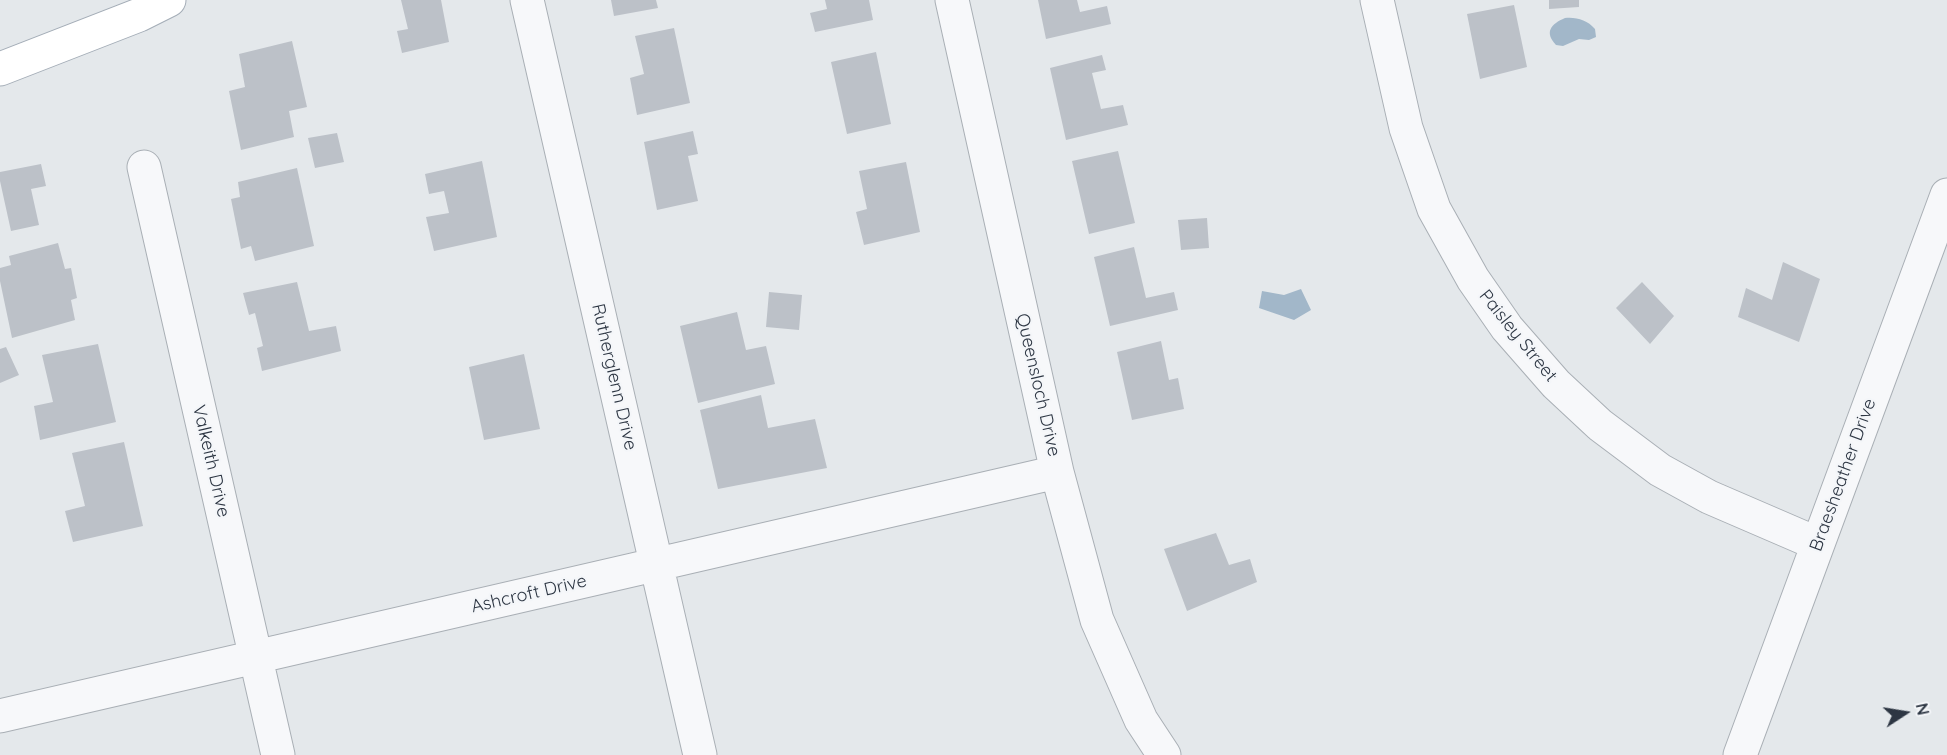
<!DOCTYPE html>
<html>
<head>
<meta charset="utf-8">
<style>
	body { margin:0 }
	#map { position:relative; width:1947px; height:755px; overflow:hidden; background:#e4e8eb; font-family:Quicksand,sans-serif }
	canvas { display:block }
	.north { position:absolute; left:1875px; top:683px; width:60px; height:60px; -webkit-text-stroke:4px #f4f6f9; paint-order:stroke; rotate:78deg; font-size:16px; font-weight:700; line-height:24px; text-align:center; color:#2d3643 }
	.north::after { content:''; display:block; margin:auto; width:21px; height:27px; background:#2d3643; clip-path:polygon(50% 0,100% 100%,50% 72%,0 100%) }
</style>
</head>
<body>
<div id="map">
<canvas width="1947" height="755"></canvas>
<div class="north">N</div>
</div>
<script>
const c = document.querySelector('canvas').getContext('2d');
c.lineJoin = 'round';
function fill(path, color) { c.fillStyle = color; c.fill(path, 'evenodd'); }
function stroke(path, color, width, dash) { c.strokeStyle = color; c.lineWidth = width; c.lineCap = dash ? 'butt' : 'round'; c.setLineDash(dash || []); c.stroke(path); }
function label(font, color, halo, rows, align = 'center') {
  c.font = font + ' Quicksand,sans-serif'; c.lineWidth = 4.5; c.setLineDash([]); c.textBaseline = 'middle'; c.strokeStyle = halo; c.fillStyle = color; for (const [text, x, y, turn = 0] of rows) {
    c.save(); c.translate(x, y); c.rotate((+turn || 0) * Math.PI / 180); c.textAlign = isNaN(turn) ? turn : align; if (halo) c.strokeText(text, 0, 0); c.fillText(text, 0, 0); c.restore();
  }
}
fill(new Path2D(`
	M 1565,18 C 1577,17 1587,20 1595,29 L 1596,37 L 1589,40 L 1579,39 L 1563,46 L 1556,45 C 1544,32 1551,24 1565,18 Z
	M 1301,289 L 1311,310 L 1294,320 L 1259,308 L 1262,291 L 1284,295 Z`), '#a2b7c9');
fill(new Path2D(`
	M 401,0 L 441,0 L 449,42 L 402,53 L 397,31 L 408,29 Z
	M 611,0 L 656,0 L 658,8 L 614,16 Z
	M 825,0 L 869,0 L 873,20 L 815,32 L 810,13 L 827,9 Z
	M 1038,0 L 1077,0 L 1080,12 L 1107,6 L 1111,24 L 1046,39 Z
	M 1549,0 L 1579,0 L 1579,7 L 1549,9 Z
	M 1514,5 L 1527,67 L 1480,79 L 1467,14 Z
	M 674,28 L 690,103 L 637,115 L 630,78 L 644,74 L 635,36 Z
	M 292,41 L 307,107 L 289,111 L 294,137 L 241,150 L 229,91 L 245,87 L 239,54 Z
	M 876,52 L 891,124 L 847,134 L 831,62 Z
	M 1102,55 L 1106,70 L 1092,73 L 1101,109 L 1123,105 L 1128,125 L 1066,140 L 1050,68 Z
	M 693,131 L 698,154 L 688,156 L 698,201 L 657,210 L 644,142 Z
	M 337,133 L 344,162 L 315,168 L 308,138 Z
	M 1118,151 L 1135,223 L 1089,234 L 1072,161 Z
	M 482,161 L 497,237 L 434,251 L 426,217 L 449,213 L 444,191 L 429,194 L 425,174 Z
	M 906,162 L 920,232 L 864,245 L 856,212 L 867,209 L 859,171 Z
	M 41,164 L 46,186 L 31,189 L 39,225 L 11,231 L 0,181 L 0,172 Z
	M 297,168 L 314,246 L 255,261 L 251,246 L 241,249 L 231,199 L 240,197 L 238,182 Z
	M 1207,218 L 1209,248 L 1181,250 L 1178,220 Z
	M 58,243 L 65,269 L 71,268 L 77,298 L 71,300 L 75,320 L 12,338 L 0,281 L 0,268 L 11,265 L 9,256 Z
	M 1134,247 L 1146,298 L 1174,292 L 1178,310 L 1110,326 L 1094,257 Z
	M 1783,262 L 1820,279 L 1799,342 L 1738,317 L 1746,288 L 1772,300 Z
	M 297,282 L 309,331 L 336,326 L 341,351 L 262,371 L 257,348 L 263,346 L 255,313 L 249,315 L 243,293 Z
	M 1642,282 L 1674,316 L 1650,344 L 1616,308 Z
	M 769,292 L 802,295 L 799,330 L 766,327 Z
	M 737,312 L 746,350 L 766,346 L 775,384 L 698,403 L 680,326 Z
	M 1161,341 L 1169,380 L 1178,378 L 1184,409 L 1132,420 L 1117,352 Z
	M 98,344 L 116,422 L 40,440 L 34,406 L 53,402 L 42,355 Z
	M 6,347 L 19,375 L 0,383 L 0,349 Z
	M 524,354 L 540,429 L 484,440 L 469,367 Z
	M 761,395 L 768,428 L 815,419 L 827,468 L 718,489 L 700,410 Z
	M 124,442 L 143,526 L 73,542 L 65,511 L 85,506 L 72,453 Z
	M 1216,533 L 1229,565 L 1250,559 L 1257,582 L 1187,611 L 1164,549 Z`), '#bcc1c8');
const minor = new Path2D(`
	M 527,0 L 700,755
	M 952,0 L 1057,472 L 1097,620 L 1141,720 L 1164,755
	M 1377,0 L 1406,128 L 1434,209 L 1473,279 L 1507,328 L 1556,384 L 1600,425 L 1660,470 L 1709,497 L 1818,544
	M 144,167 L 278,755
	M 0,716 L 1057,472
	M 1740,755 L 1947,195`);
const major = new Path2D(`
	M 0,69 L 139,15 L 169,0`);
stroke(minor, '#a9afb5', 35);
stroke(major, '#a4adb7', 35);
stroke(minor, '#f7f8fa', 33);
stroke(major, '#fff', 33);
label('18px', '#2d3643', '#f4f6f9', [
	["Paisley Street",1518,336,51],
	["Rutherglenn Drive",614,377,77],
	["Queensloch Drive",1038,385,77],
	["Valkeith Drive",211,461,77],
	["Braesheather Drive",1843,475,-70],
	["Ashcroft Drive",529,594,-13]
]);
</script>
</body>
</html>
